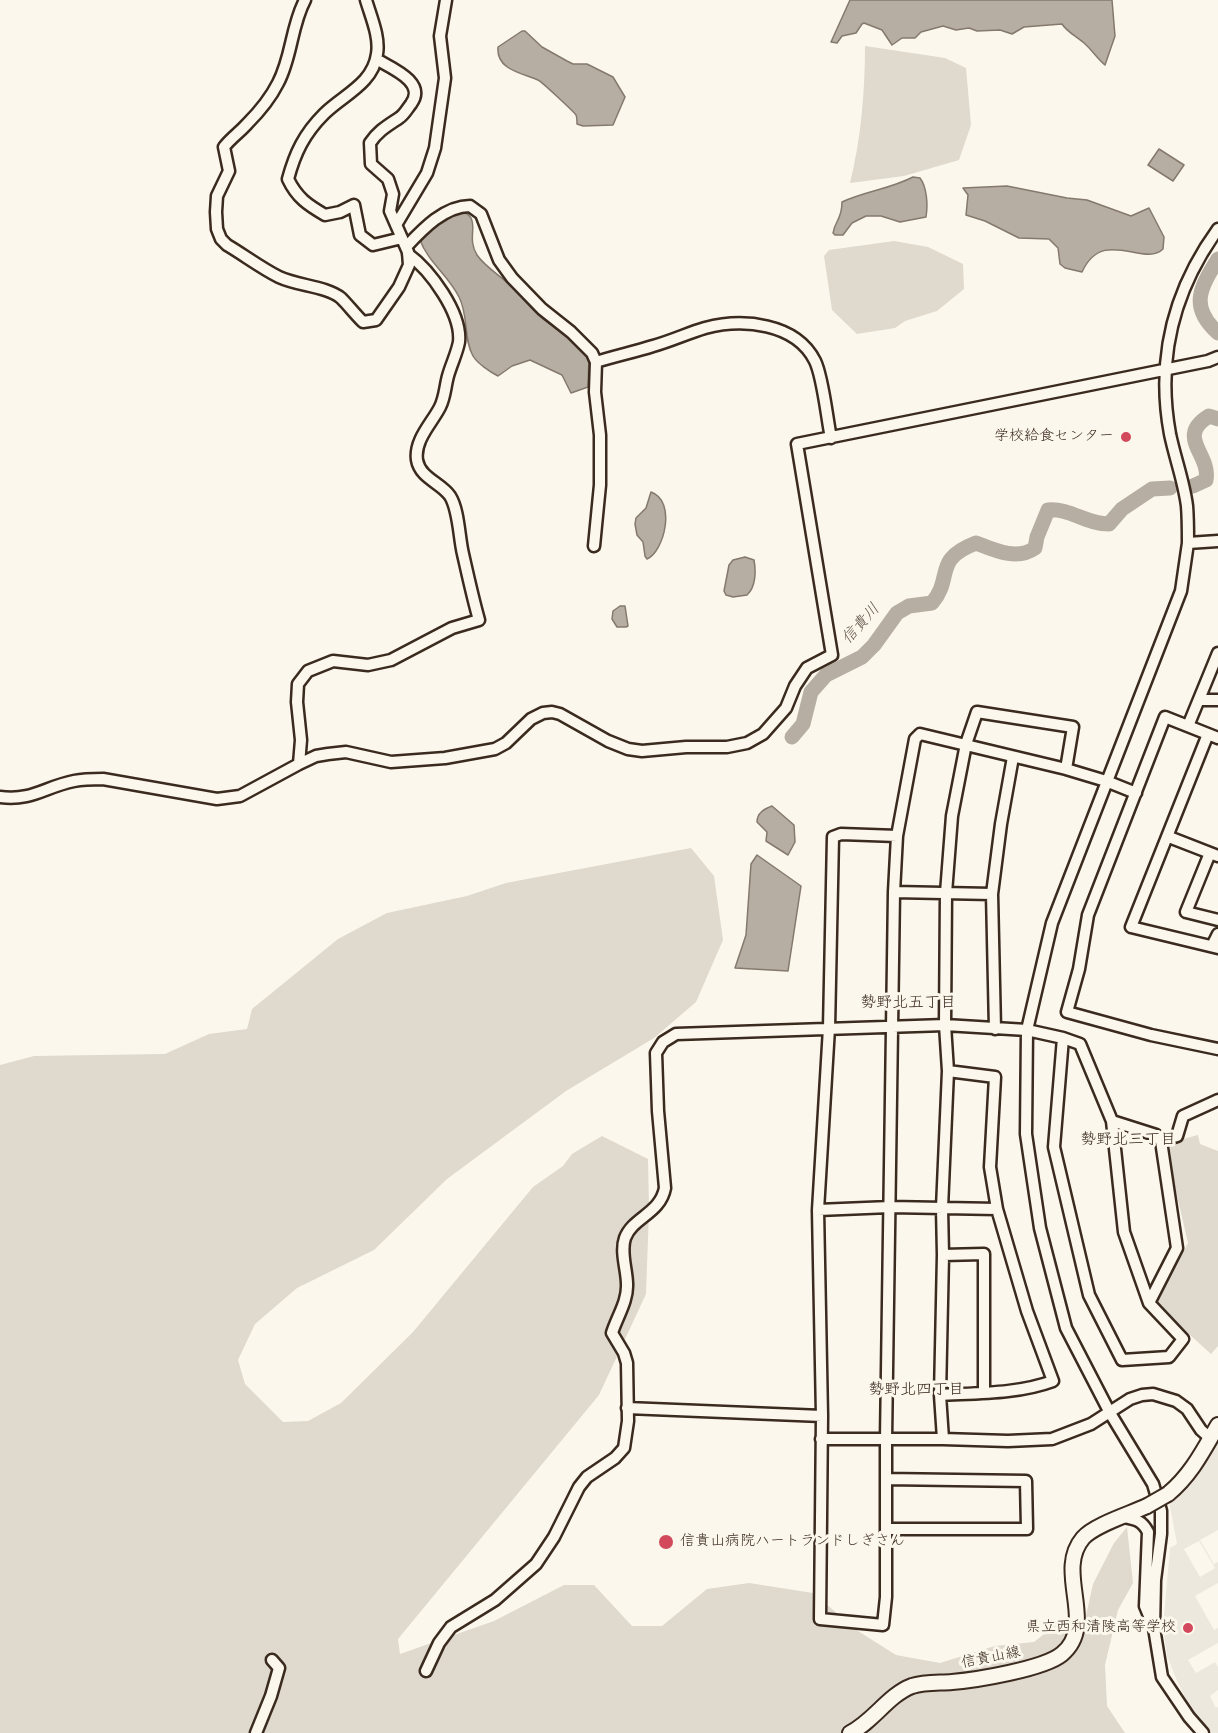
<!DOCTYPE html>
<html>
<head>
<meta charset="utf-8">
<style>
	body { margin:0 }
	canvas { display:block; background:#fbf7ec }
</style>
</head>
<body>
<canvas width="1218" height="1733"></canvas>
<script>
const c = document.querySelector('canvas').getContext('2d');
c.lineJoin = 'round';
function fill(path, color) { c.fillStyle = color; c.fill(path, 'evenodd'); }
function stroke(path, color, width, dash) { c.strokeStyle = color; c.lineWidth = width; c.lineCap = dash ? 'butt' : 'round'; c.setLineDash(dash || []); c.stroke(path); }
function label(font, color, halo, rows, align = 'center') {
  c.font = font + ' Kalam,"Klee One",sans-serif'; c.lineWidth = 6; c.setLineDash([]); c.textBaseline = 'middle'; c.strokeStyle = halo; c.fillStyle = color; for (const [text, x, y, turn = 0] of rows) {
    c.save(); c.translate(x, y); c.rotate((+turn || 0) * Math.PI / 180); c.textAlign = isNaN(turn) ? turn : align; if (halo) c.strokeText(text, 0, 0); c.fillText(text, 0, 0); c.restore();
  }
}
fill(new Path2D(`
	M 1218,1439 L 1218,1530 L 1200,1540 L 1214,1564 L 1218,1562 L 1218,1583 L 1195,1596 L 1214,1630 L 1218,1628 L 1218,1643 L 1188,1660 L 1196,1673 L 1215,1662 L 1218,1667 L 1218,1690 L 1210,1696 L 1216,1708 L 1218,1707 L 1218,1733 L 1213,1733 L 1201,1721 L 1188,1703 L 1178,1683 L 1167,1656 L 1163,1627 L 1170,1548 L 1177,1544 L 1169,1501 L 1179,1494 L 1195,1478 ZM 1199,1541 L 1215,1568 L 1200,1577 L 1184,1549 Z`), '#ede8dd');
fill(new Path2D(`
	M 865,46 L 945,58 L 966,68 L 971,125 L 959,160 L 904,176 L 850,183 C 861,139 865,92 865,46 Z
	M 894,241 L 928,247 L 963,264 L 964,289 L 937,311 L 905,321 L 895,328 L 857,334 L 832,310 L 824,256 L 829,250 Z
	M 691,848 L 714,876 L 723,940 L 696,1002 L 654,1038 L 566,1091 L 447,1179 L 374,1250 L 297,1288 L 255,1324 L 238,1360 L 245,1384 L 283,1422 L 308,1421 L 341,1403 L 413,1332 L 533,1187 L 563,1166 L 572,1154 L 602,1136 L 648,1159 L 649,1210 L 646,1294 L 599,1395 L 398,1639 L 400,1654 L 494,1621 L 564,1585 L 594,1585 L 632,1626 L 662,1626 L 707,1589 L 749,1583 L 813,1593 L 858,1631 L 896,1655 L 940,1663 L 995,1646 L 1034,1642 L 1058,1623 L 1083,1629 L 1093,1584 L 1114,1543 L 1127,1527 L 1133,1583 L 1118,1610 L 1105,1665 L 1107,1706 L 1125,1733 L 0,1733 L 0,1065 L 34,1056 L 165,1054 L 209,1034 L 247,1029 L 252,1009 L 338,939 L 387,913 L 467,896 L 506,883 Z
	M 1198,1135 L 1200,1144 L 1218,1151 L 1218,1346 L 1211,1354 L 1156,1304 L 1188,1243 L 1175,1187 L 1169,1143 Z`), '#dfd9ce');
const water = new Path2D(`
	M 850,0 L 1112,0 L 1115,36 L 1105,65 C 1097,58 1091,49 1084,43 C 1076,36 1067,32 1062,24 L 1024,27 L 1012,34 L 1000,30 L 977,31 L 969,28 L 956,30 L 943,26 L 921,32 L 915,38 L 902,38 L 892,45 L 882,30 L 864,23 L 862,24 L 856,33 L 842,36 L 837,43 L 831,42 Z
	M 522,31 L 525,31 L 542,47 L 567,61 L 573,64 L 587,64 L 613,77 L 625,97 L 613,125 L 583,126 L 577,124 C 577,121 577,117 576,115 C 574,112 541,81 538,80 C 522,73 496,70 498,47 Z
	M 1159,149 L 1184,165 L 1173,181 L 1148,165 Z
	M 913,177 L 920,178 C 927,187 928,205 926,217 L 900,222 L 881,216 L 866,216 L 852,223 L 843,235 L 835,235 L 833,233 C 835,220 842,220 842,202 C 866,191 890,189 913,177 Z
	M 1007,186 L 1067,198 L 1087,200 L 1131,216 L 1149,208 L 1164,237 L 1163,249 C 1144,268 1103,226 1082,272 L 1065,268 L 1060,264 L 1058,248 L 1049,239 L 1019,238 L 985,221 L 966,215 L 968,195 L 963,188 Z
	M 450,208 C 489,215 463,233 477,255 C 485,267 501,276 511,286 C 522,296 531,309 543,319 C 561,333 573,338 589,357 L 588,387 L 571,393 L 562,375 L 530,360 L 512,366 L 498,376 C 490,372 477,363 473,356 C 463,338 469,316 459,297 C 449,276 428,262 420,240 Z
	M 651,492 C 677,501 664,552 647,559 L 645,556 L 643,542 L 637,535 L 635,524 L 636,518 L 646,508 Z
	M 745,557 L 754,560 C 756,571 756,587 747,595 L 733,597 L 726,595 L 724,591 L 729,565 L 733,560 Z
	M 620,606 L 625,606 L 628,626 L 626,627 L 617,627 L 612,619 L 613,611 Z
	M 772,806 L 794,825 L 795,842 L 788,855 L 766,841 L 767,832 L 757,822 C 757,813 764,809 772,806 Z
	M 757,855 L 801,886 L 788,971 L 735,968 L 746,935 L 751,864 Z`);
fill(water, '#b6aea2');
stroke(water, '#85796d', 1.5);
stroke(new Path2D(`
	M 1218,259 C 1200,288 1189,307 1218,333
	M 1193,486 L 1206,480 C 1211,454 1175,437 1209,416 L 1218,419
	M 792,737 L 803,724 L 811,692 L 826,675 L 862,657 L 874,645 L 897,613 L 909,606 L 932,603 C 954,577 932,560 976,543 C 994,550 1017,561 1035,548 L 1037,537 L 1048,510 C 1070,508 1086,524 1109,524 L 1122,509 L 1152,489 L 1170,488`), '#b6aea2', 15);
const minor = new Path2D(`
	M 305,0 C 291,26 292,57 278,83 C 271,97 258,113 247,124 C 240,132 231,138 224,147 L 229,171 L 217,196 L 216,212 L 217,229 L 221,239 L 227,245 C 244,255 261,268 279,277 C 298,286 326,286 341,298 C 348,305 355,314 363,322 L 376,320 L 399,287 L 409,265 L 408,252 L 390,211 L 393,194 L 388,179 L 371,164 L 370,143 C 378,131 387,126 399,118 C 404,115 407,109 411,104 C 427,82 391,68 376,59
	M 366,0 C 371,17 380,37 377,54 C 373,84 343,95 324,114 C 304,134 295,153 288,179 C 297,198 308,205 325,215 L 340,212 L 354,205 L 360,235 L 373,245 L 402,238
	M 396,225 L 427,173 L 435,148 L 445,78 L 440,36 L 446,0
	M 406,247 C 422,230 444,206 470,206 L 481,214 L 499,260 L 512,278 L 542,309 L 571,332 L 592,353 L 596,362 L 595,392 L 600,435 L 600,485 L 594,546
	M 596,362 C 615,356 634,352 653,346 C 671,341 688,333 705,328 C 743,318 796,323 815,361 C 823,377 827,419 831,438
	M 1188,543 C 1188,531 1188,518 1187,506 C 1184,482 1175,458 1170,434 C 1156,358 1173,291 1218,229
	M 1199,700 L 1218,700
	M 1188,726 L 1218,653
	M 1208,734 L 1131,927 L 1218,948
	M 1218,738 L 1165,717 L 1088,915 L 1079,969 L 1067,1012 L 1151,1035 L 1218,1049
	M 299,764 L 301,740 L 297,702 L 298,684 L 308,671 L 333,661 L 368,665 L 391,660 L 452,628 L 479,620 C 473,599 468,576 463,554 C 459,538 459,510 450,496 C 441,483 420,478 417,460 C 414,440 432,423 440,407 C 445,397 445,387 448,376 C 451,365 457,353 459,342 C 462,313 430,270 408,254
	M 0,797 C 33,801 44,787 74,781 C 84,779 93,779 103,779 L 217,799 L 240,796 L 299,764 L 316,756 L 328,754 L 346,752 L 391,762 L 445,758 L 495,749 L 506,743 L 531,719 L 543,713 L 552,712 L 560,714 L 608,741 L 628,749 L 642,751 L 686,747 L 727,747 L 747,743 L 763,734 L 786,708 L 795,686 L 807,668 L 832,655 L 797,444 L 1208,361 L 1218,357
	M 897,836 L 841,834 L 833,837 L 829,1028 L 818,1210 L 822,1416 L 820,1619 L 883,1625 L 886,1597 L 886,1439 L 894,892 L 897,836 L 915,739 L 920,734 L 1066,769 L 1106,781 L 1136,793
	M 1169,837 L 1218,856
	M 1210,853 L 1186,912 L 1218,920
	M 894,892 L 992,894
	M 1212,946 L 1218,934
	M 995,1029 L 992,894 L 1001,824 L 1013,757
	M 1112,1121 L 1156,1135 L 1161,1141 L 1177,1248 L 1149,1303
	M 1161,1141 L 1177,1136 L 1183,1116 L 1218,1100
	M 818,1210 L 890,1207 L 997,1209
	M 943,1255 L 984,1254 L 984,1393
	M 940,1395 C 977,1393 1018,1394 1053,1381 L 1027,1311 L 997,1209 L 990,1167 L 995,1077 L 948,1071
	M 627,1408 L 822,1416
	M 821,1439 L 943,1439 L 1008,1441 L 1052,1439 L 1091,1424 L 1130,1399 L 1142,1395 L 1153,1394 L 1176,1401 L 1187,1409 L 1201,1430 L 1210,1438
	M 943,1439 L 940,1395 L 943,1255 L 942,1208 L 948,1071 L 945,1025 L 946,893 L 952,816 L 966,744 L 977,712 L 1073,727 L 1066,769
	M 886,1479 L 1026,1481 L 1027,1529 L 886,1529
	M 1123,1517 C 1135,1519 1142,1520 1148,1532 L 1145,1606 L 1152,1623
	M 426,1671 L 439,1643 L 451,1627 L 495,1600 L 536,1564 L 554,1537 L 579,1487 L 587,1477 L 615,1458 L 624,1448 L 628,1421 L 627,1363 L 624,1353 L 612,1333 C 617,1317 628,1301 627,1284 C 627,1270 620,1252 625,1238 C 633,1217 660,1214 665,1188 L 658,1111 L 656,1053 L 663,1042 L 676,1034 L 945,1025 L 1027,1030 L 1063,1038 L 1080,1044 L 1112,1121 L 1124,1232 L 1149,1303 L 1183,1339 L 1169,1357 L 1122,1360 L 1089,1295 L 1054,1147 L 1063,1038
	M 256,1733 L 271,1696 L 279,1668 L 272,1660
	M 1203,1733 L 1189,1717 L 1162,1677 L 1154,1628 L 1155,1580 L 1161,1534 L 1161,1511 L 1153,1484 L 1110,1413 L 1066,1328 L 1040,1228 L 1026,1134 L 1027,1030 L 1052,923 L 1181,591 L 1188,543 L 1218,541`);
const major = new Path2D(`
	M 1168,1494 C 1191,1475 1203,1451 1218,1425
	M 850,1733 C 873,1722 888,1695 912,1686 C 924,1682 939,1683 952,1682 C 976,1680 1044,1669 1062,1654 C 1098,1624 1054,1572 1083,1538 C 1094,1525 1130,1514 1147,1506`);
stroke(minor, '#3b2a1e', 15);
stroke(major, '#3b2a1e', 18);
stroke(minor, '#fbf7ec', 10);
stroke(major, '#fbf7ec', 14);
const majorBridge = new Path2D(`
	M 1147,1506 L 1168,1494`);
stroke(majorBridge, '#3b2a1e', 18, []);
stroke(majorBridge, '#fbf7ec', 14);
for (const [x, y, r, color] of [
	[1126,437,6,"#d1495b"],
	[666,1542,8,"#d1495b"],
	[1188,1628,6,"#d1495b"]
]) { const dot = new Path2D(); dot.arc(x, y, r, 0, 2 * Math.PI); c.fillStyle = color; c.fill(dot); stroke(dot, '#fbf7ec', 2); }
label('15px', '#3b2a1e', '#fbf7ec', [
	["学校給食センター",1114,437],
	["信貴山病院ハートランドしぎさん",680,1542,"left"],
	["県立西和清陵高等学校",1176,1628]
], 'right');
label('15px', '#3b2a1e', '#fbf7ec', [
	["信貴山線",991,1659,-11]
]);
label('italic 16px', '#605246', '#fbf7ec', [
	["信貴川",862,625,-48]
]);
label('16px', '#3b2a1e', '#fbf7ec', [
	["勢野北五丁目",908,1004],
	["勢野北三丁目",1128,1141],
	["勢野北四丁目",916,1391]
]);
</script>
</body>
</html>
